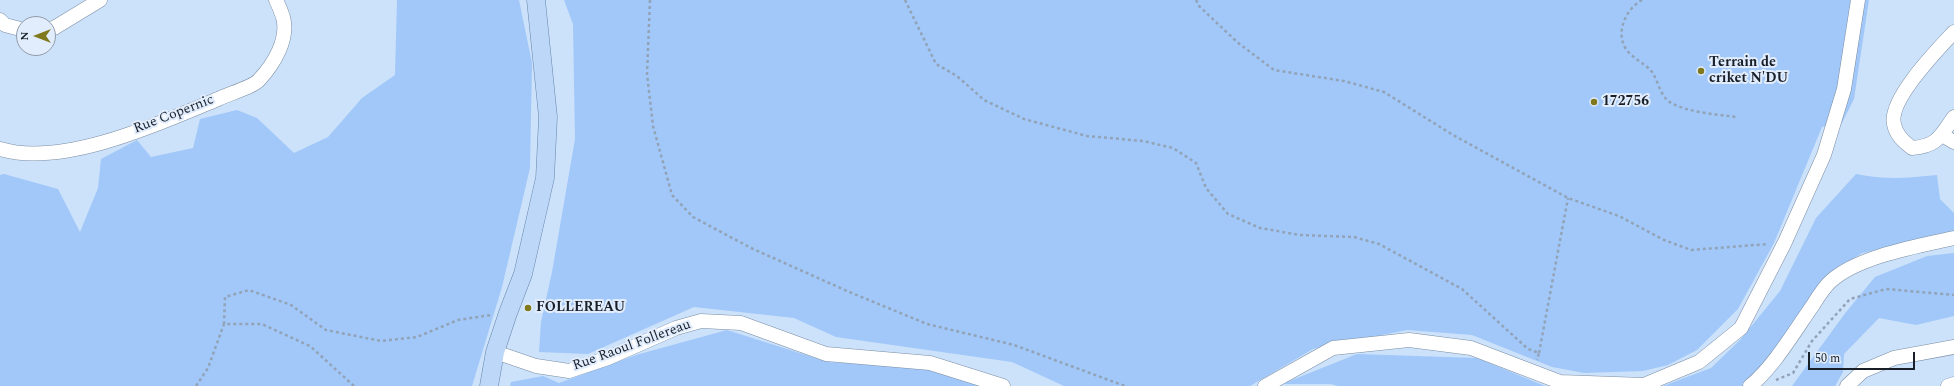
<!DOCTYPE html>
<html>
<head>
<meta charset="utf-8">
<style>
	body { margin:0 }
	#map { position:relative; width:1954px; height:386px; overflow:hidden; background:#cce1fa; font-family:Spectral,serif }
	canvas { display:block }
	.north { position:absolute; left:16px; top:16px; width:40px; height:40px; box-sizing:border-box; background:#e1edfd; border:1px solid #919ba8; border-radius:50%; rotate:270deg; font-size:11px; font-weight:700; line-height:16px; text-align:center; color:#181f29 }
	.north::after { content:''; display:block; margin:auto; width:14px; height:18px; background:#80781d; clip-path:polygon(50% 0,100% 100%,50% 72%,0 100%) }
	.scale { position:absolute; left:1808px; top:352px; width:107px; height:18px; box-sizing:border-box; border:2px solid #181f29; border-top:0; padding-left:5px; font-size:12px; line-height:14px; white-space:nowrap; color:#181f29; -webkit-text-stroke:3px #e1edfd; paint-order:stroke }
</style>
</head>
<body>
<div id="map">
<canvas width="1954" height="386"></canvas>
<div class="north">N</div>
<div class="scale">50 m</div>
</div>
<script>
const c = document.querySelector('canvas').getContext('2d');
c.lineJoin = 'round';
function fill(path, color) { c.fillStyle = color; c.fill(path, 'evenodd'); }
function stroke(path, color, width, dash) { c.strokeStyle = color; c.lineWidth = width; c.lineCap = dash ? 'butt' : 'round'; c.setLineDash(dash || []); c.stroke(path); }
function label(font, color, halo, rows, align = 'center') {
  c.font = font + ' Spectral,serif'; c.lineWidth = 4; c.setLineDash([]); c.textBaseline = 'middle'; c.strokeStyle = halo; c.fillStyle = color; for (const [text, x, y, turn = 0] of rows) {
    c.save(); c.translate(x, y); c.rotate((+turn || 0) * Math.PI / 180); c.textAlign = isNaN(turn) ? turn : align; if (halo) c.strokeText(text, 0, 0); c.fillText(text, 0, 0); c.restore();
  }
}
fill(new Path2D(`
	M 397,0 L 519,0 L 532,63 L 530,168 L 502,287 L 472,386 L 0,386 L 0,175 L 4,174 L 58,189 L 80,232 L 98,188 L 101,159 L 137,140 L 151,157 L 193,148 L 200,119 L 237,110 L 257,118 L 294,153 L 328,137 L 362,98 L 395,75 Z
	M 564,0 L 1869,0 L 1854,99 L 1842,123 L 1822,127 L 1774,243 L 1738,309 L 1697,350 L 1668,365 L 1643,371 L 1584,373 L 1552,367 L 1472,335 L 1407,330 L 1313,349 L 1250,386 L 1064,386 L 1012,362 L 836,337 L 794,318 L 694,307 L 588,354 L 539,352 L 541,322 L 552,272 L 575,139 L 573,24 Z
	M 1856,174 C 1884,180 1909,178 1937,175 L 1940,199 L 1954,213 L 1954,234 L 1862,253 L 1830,274 L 1765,365 L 1747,384 L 1743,386 L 1663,386 L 1711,368 L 1740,340 L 1780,291 L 1816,218 Z
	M 1954,253 L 1954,316 L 1916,325 L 1879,318 L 1844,354 L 1843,372 L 1835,386 L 1792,386 L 1846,312 L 1875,277 L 1927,256 Z
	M 727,330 L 828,362 L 950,369 L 989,386 L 510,386 L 511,382 L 543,376 L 559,383 L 636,355 Z
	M 1357,354 L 1477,358 L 1545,386 L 1338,386 L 1331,384 L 1282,384 Z`), '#a1c8f9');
const minor = new Path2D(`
	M 0,20 L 5,25 L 24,30
	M 48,29 L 54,28 L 100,0
	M 1954,32 C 1938,49 1888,100 1894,124 C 1896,135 1903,141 1912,148 C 1938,146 1940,136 1954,117
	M 1942,135 L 1954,142
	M 0,149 C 62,168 161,123 218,99 C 228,94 253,87 259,80 C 274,64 289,39 283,17 C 281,11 279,6 276,0
	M 495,352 L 536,366 L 569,371 L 608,358 L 676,328 L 701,321 L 741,323 L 826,354 L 930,363 L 1003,386
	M 1265,386 L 1333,348 L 1409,340 L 1471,348 L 1560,382 L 1644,385 L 1699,362 L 1741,328 L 1785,242 L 1824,155 L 1844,89 L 1858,0
	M 1750,386 C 1773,368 1796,329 1813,305 C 1818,297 1824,287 1831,281 C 1859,256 1919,246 1954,238
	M 1847,386 L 1863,371 L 1894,358 L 1954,347
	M 1948,386 L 1954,384`);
const major = new Path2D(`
	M 489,386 L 495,352 L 508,313 L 523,274 L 545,178 L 548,117 L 536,0`);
stroke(minor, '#7a8da4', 15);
stroke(major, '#6685ac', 19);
stroke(new Path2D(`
	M 650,0 L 647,74 L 653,126 L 672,195 L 693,217 L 751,248 L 847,291 L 927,324 L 1014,345 L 1125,386
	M 905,0 L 936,64 L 957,76 L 984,100 L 1024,119 L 1087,136 L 1143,141 L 1173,148 L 1196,163 L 1206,188 L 1228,214 L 1260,228 L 1300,235 L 1354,237 L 1379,244 L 1462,289 L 1528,349 L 1539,353 L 1537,360
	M 1196,0 L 1199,6 L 1237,42 L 1274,70 L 1344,81 L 1384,92 L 1453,135 L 1568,198 L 1619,216 L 1664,240 L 1691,250 L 1768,244
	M 1642,0 C 1626,9 1615,32 1626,49 C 1633,59 1645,63 1652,72 C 1659,82 1660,98 1673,104 C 1692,113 1715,114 1736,117
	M 1539,353 L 1568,198
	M 1776,380 L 1793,373 L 1812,341 L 1850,299 L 1886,289 L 1954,295
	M 196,386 L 208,368 L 224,324
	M 354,386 L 310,346 L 262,324 L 224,324 L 225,297 L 249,290 L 291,305 L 326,330 L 381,341 L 417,337 L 458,320 L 491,315`), '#92a3b7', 2.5, [3, 3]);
stroke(minor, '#fff', 14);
stroke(major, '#bcd7f7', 18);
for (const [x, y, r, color] of [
	[1701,71,4,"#80781d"],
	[1594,102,4,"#80781d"],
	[528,308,4,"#80781d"]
]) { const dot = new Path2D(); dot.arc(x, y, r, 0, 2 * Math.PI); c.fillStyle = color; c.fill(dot); stroke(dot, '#e1edfd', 1.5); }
label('bold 14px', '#181f29', '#e1edfd', [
	["Terrain de",1709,63],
	["criket N'DU",1709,79],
	["172756",1602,102],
	["FOLLEREAU",536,308]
], 'left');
label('14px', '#181f29', '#e1edfd', [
	["Rue Copernic",174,115,-21],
	["Rue Raoul Follereau",632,346,-20]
]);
</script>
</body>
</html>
